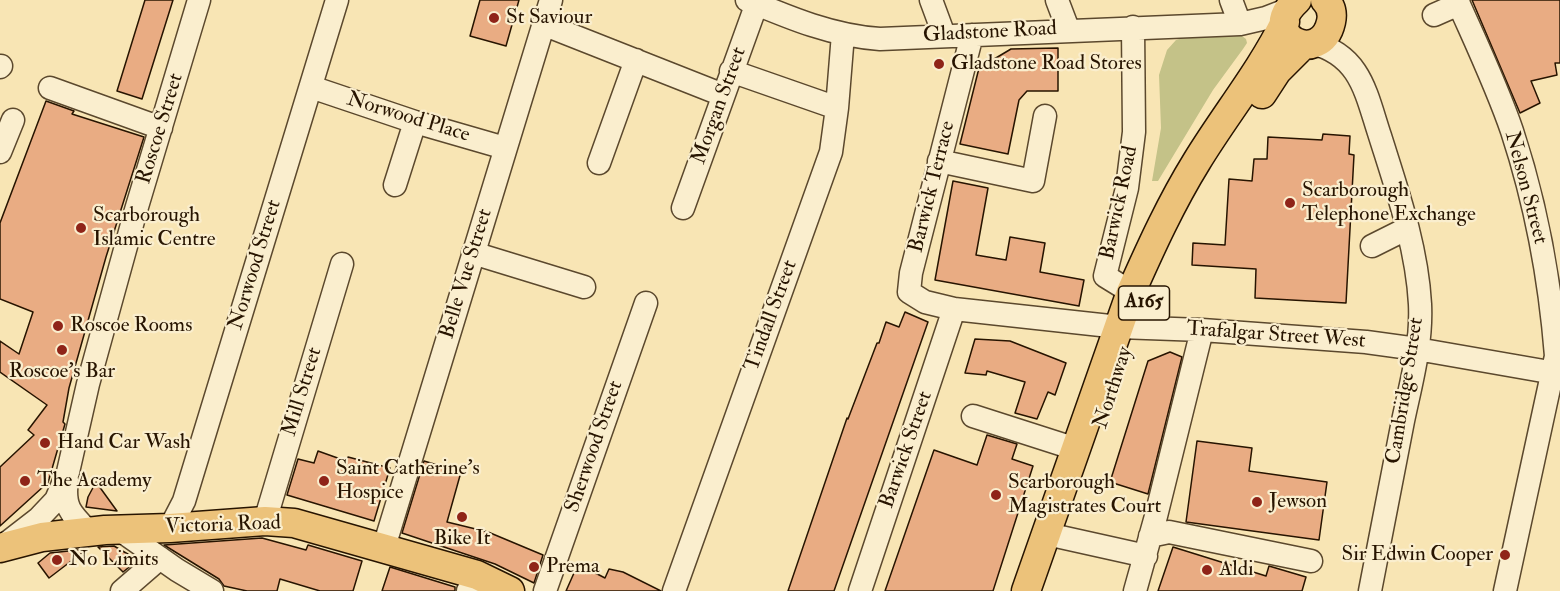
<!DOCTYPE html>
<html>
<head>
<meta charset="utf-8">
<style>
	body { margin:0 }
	canvas { display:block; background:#f8e5b4 }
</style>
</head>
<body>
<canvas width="1560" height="591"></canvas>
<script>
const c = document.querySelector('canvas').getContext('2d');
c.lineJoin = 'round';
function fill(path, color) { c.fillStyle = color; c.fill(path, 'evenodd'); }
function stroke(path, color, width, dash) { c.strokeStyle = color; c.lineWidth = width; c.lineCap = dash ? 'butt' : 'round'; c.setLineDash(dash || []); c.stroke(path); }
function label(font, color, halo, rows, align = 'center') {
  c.font = font + ' "IM FELL Double Pica",serif'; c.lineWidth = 4.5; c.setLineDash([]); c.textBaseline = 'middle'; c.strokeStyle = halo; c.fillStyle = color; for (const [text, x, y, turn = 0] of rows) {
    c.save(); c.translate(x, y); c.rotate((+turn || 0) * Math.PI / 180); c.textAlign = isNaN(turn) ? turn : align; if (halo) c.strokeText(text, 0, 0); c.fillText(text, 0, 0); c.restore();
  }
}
fill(new Path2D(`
	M 1242,36 L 1246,39 L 1247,43 L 1243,49 L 1213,90 L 1158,181 L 1152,181 L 1161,128 L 1159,75 L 1167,50 L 1176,40 L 1186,37 Z`), '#c4c288');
const building = new Path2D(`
	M 145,0 L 173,0 L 142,99 L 117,91 Z
	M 480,0 L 519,0 L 506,46 L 470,36 Z
	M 1472,0 L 1560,0 L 1560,63 L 1555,63 L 1557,75 L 1531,81 L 1540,103 L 1520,113 Z
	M 1058,48 L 1058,91 L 1027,91 L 1019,100 L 1008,154 L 960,144 L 979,68 L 1011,49 Z
	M 46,101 L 74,111 L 72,114 L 144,137 L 106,257 L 69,388 L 63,422 L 65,424 L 47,486 L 44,486 L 0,526 L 0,467 L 34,435 L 28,430 L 47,405 L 0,372 L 0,341 L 19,354 L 33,312 L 0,299 L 0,223 Z
	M 1323,134 L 1350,136 L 1349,154 L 1354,155 L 1346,303 L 1255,298 L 1256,269 L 1192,265 L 1193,243 L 1225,245 L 1229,179 L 1252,181 L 1254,159 L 1267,159 L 1268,137 L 1322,140 Z
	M 953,181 L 988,188 L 976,255 L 1006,260 L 1010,237 L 1045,243 L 1040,272 L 1084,280 L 1079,306 L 935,280 Z
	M 905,312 L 928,322 L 834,591 L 788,591 L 847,418 L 848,419 L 877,343 L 879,343 L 886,322 L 899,327 Z
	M 975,339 L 1010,341 L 1066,363 L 1055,395 L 1048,392 L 1037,419 L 1015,413 L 1025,382 L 987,371 L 986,375 L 965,373 Z
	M 1170,352 L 1182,357 L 1148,494 L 1110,482 L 1148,361 Z
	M 987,435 L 1017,444 L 1012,459 L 1033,466 L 993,591 L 885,591 L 934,450 L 977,465 Z
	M 1197,441 L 1252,448 L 1249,471 L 1327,482 L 1319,540 L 1186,522 Z
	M 318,451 L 346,461 L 348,457 L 390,468 L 374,521 L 287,495 L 298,459 L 314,463 Z
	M 424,461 L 461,472 L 447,522 L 488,532 L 543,555 L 534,583 L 495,564 L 402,533 Z
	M 96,482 L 117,511 L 86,507 L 88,497 Z
	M 262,538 L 306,550 L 308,545 L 362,561 L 353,591 L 320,591 L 280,579 L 277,591 L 247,591 L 224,586 L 219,579 L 164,545 Z
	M 114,546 L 138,560 L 123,572 L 98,547 Z
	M 1173,547 L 1266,576 L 1269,566 L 1306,577 L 1302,591 L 1158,591 Z
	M 87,549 L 49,578 L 38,563 L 50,553 Z
	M 578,564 L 605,578 L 609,569 L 623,572 L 661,591 L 566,591 Z
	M 390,567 L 455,587 L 455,591 L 382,591 Z`);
fill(building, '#e9ac83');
stroke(building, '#271400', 1.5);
const minor = new Path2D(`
	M 747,0 C 790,18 833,36 880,39 L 1240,24 L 1266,18 L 1289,9
	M 931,0 L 944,35
	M 1057,0 L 1068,29
	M 1231,0 L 1240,24
	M 1457,0 C 1476,43 1497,87 1512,131 C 1536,204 1550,280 1556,356 L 1505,591
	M 1434,15 L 1459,4
	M 543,24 L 723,95
	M 972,35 L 911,273 L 909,292 L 925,302 L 954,309 L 1119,327 L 1202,330 L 1366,342 L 1417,349 L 1560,374
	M 1312,43 C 1361,55 1366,94 1380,136 C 1397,190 1417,247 1420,304 C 1422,344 1411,383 1403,421 C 1392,478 1381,534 1370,591
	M 0,67 L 1,66
	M 731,71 L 837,108
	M 311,87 L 415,122 L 505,148
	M 50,88 L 161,128
	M 0,152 L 13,120
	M 939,161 L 1033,181 L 1045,116
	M 599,163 L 636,60
	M 395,185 L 415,122
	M 683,208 L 758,0
	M 1372,246 L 1406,229
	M 473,253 L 584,287
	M 1131,292 L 1105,276 L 1127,188 L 1134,132 L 1133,27
	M 973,416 L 1076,449
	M 67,480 C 63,507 71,514 89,532
	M 265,521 L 342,264
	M 170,528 L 184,501 L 337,0
	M 120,530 L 177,570 L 212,591
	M 1047,534 L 1146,556
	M 1150,536 L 1169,532 L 1311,561
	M 7,543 L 38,519 L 56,500 L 68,472 L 88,384 L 136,210 L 199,0
	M 384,547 L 551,0
	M 122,591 L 160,558
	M 468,591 L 477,575
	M 545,591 L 646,303
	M 674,591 L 831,152 L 837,108 L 843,34
	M 860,591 L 954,309
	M 1135,591 L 1156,516 L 1202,330`);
const major = new Path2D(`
	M 1297,0 C 1256,37 1321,67 1331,22 C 1333,13 1331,6 1325,0
	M 1262,94 L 1277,71 L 1303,45
	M 0,548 L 42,537 L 105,530 L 170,528 L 265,521 L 294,523 L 477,575 L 510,591
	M 1026,591 L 1131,292 C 1151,247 1171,203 1197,161 C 1225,115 1261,71 1285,22`);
stroke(minor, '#5b482d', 25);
stroke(major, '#271400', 31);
stroke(minor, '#faeece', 22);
stroke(major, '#ecc27a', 28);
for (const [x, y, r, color] of [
	[494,18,6,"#8f2418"],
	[939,64,6,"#8f2418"],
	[1290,203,6,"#8f2418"],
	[81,228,6,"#8f2418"],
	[58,326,6,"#8f2418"],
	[62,350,6,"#8f2418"],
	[45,443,6,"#8f2418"],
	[25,481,6,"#8f2418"],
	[324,481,6,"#8f2418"],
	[996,495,6,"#8f2418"],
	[1257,502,6,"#8f2418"],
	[462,517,6,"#8f2418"],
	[1505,555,6,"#8f2418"],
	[57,560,6,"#8f2418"],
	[534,567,6,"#8f2418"],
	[1207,570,6,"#8f2418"]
]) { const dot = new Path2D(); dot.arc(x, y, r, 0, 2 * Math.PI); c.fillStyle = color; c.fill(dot); stroke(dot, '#faeece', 2); }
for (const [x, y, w] of [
	[1144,303,51]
]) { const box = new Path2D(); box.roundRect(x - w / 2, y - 17, w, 34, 4.5); c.fillStyle = '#faeece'; c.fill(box); stroke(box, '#271400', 1.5); }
label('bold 20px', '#271400', null, [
	["A165",1144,303]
]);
label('21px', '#271400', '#faeece', [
	["St Saviour",506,18],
	["Gladstone Road Stores",951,64],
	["Scarborough",1302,191],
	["Telephone Exchange",1302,215],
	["Scarborough",93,216],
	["Islamic Centre",93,240],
	["Roscoe Rooms",70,326],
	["Roscoe's Bar",62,372,"center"],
	["Hand Car Wash",57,443],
	["Saint Catherine's",336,469],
	["Hospice",336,493],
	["The Academy",37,481],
	["Scarborough",1008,483],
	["Magistrates Court",1008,507],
	["Jewson",1269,502],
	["Bike It",462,539,"center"],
	["Sir Edwin Cooper",1493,555,"right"],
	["No Limits",69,560],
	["Prema",546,567],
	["Aldi",1219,570]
], 'left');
label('21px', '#271400', '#faeece', [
	["Gladstone Road",990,33,-3],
	["Morgan Street",720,106,-70],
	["Norwood Place",408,118,17],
	["Roscoe Street",161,129,-73],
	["Barwick Terrace",933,187,-76],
	["Nelson Street",1525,188,75],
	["Barwick Road",1120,203,-78],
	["Norwood Street",256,265,-73],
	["Belle Vue Street",467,274,-73],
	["Tindall Street",772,316,-70],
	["Trafalgar Street West",1276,336,4],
	["Northway",1114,388,-72],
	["Cambridge Street",1406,391,-81],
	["Mill Street",303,392,-73],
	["Sherwood Street",595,447,-71],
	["Barwick Street",907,450,-71],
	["Victoria Road",223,526,-2]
]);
</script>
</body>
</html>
